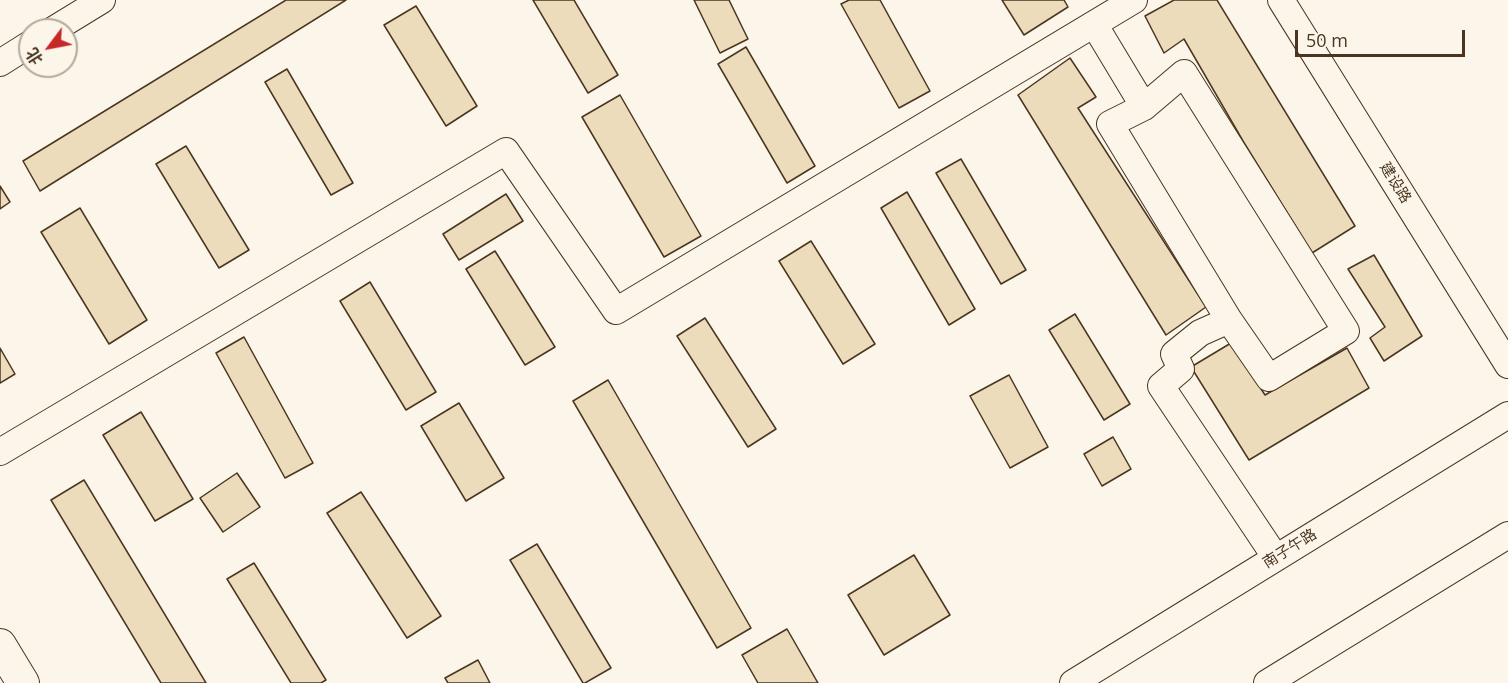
<!DOCTYPE html>
<html>
<head>
<meta charset="utf-8">
<style>
	body { margin:0 }
	#map { position:relative; width:1508px; height:683px; overflow:hidden; background:#fbf6e9; font-family:"Open Sans","Noto Sans SC",sans-serif }
	canvas { display:block }
	.north { position:absolute; left:18px; top:18px; width:60px; height:60px; box-sizing:border-box; background:#fbf6e9; border:2px solid #b4a999; border-radius:50%; rotate:238deg; font-size:16px; font-weight:700; line-height:24px; text-align:center; color:#4a3520 }
	.north::after { content:''; display:block; margin:auto; width:21px; height:27px; background:#c62828; clip-path:polygon(50% 0,100% 100%,50% 72%,0 100%) }
	.scale { position:absolute; left:1295px; top:30px; width:170px; height:27px; box-sizing:border-box; border:3px solid #4a3520; border-top:0; padding-left:8px; font-size:18px; line-height:21px; white-space:nowrap; color:#4a3520; -webkit-text-stroke:4px #fbf6e9; paint-order:stroke }
</style>
</head>
<body>
<div id="map">
<canvas width="1508" height="683"></canvas>
<div class="north">北</div>
<div class="scale">50 m</div>
</div>
<script>
const c = document.querySelector('canvas').getContext('2d');
c.lineJoin = 'round';
function fill(path, color) { c.fillStyle = color; c.fill(path, 'evenodd'); }
function stroke(path, color, width, dash) { c.strokeStyle = color; c.lineWidth = width; c.lineCap = dash ? 'butt' : 'round'; c.setLineDash(dash || []); c.stroke(path); }
function label(font, color, halo, rows, align = 'center') {
  c.font = font + ' "Open Sans","Noto Sans SC",sans-serif'; c.lineWidth = 4.5; c.setLineDash([]); c.textBaseline = 'middle'; c.strokeStyle = halo; c.fillStyle = color; for (const [text, x, y, turn = 0] of rows) {
    c.save(); c.translate(x, y); c.rotate((+turn || 0) * Math.PI / 180); c.textAlign = isNaN(turn) ? turn : align; if (halo) c.strokeText(text, 0, 0); c.fillText(text, 0, 0); c.restore();
  }
}
const building = new Path2D(`
	M 286,0 L 346,0 L 40,191 L 23,161 Z
	M 533,0 L 574,0 L 618,75 L 588,93 Z
	M 694,0 L 729,0 L 748,39 L 720,53 Z
	M 849,0 L 880,0 L 930,91 L 899,108 L 841,4 Z
	M 1002,0 L 1064,0 L 1068,7 L 1024,35 Z
	M 1174,0 L 1217,0 L 1355,226 L 1312,253 L 1243,141 L 1184,39 L 1164,53 L 1145,16 Z
	M 416,6 L 477,106 L 446,126 L 384,25 Z
	M 746,47 L 815,166 L 787,183 L 718,64 Z
	M 1070,58 L 1096,97 L 1078,108 L 1206,307 L 1166,335 L 1018,95 Z
	M 287,69 L 353,183 L 331,195 L 265,82 Z
	M 620,95 L 701,236 L 664,257 L 582,117 Z
	M 186,146 L 249,250 L 219,268 L 156,164 Z
	M 961,159 L 1026,270 L 1001,284 L 936,173 Z
	M 0,186 L 10,202 L 0,209 Z
	M 907,192 L 975,309 L 949,325 L 881,208 Z
	M 506,194 L 523,221 L 459,260 L 443,234 Z
	M 80,208 L 147,320 L 109,344 L 41,232 Z
	M 811,241 L 875,344 L 843,364 L 779,261 Z
	M 495,251 L 555,347 L 525,365 L 466,269 Z
	M 1374,255 L 1422,336 L 1384,361 L 1370,338 L 1385,327 L 1348,269 Z
	M 370,282 L 436,392 L 406,410 L 340,301 Z
	M 1075,314 L 1130,404 L 1104,420 L 1049,330 Z
	M 705,318 L 776,429 L 748,447 L 677,336 Z
	M 244,337 L 313,463 L 285,478 L 216,353 Z
	M 1231,343 L 1265,395 L 1347,348 L 1369,388 L 1249,460 L 1191,367 Z
	M 0,348 L 15,374 L 0,383 Z
	M 1009,375 L 1048,447 L 1010,468 L 970,396 Z
	M 608,380 L 751,628 L 717,648 L 573,401 Z
	M 459,403 L 504,478 L 466,501 L 421,426 Z
	M 141,412 L 193,499 L 155,521 L 103,435 Z
	M 1113,437 L 1131,469 L 1102,486 L 1084,454 Z
	M 237,473 L 260,507 L 223,532 L 200,498 Z
	M 84,480 L 206,683 L 161,683 L 51,500 Z
	M 361,492 L 441,616 L 407,638 L 327,513 Z
	M 537,544 L 611,668 L 585,683 L 583,683 L 510,560 Z
	M 914,555 L 950,615 L 884,655 L 848,595 Z
	M 254,563 L 326,680 L 321,683 L 291,683 L 227,579 Z
	M 787,629 L 818,683 L 758,683 L 742,655 Z
	M 478,660 L 490,683 L 448,683 L 445,678 Z`);
fill(building, '#ecdcbc');
stroke(building, '#4a3520', 1.5);
const minor = new Path2D(`
	M 1281,0 L 1508,365
	M 1094,24 L 1144,107 L 1110,124 L 1229,320 L 1269,378 L 1346,331 L 1184,73 L 1144,107
	M 53,30 L 102,0
	M 0,63 L 30,44
	M 1229,320 L 1200,333 L 1174,354 L 1181,369 L 1161,386 L 1276,558
	M 0,452 L 506,151 L 616,311 L 1134,0
	M 1073,683 L 1508,415
	M 1267,683 L 1508,535`);
const major = new Path2D(`
	M 0,645 L 23,683`);
stroke(minor, '#4a3520', 28);
stroke(major, '#4a3520', 34);
stroke(minor, '#fbf6e9', 26);
stroke(major, '#fbf6e9', 32);
label('15px', '#4a3520', '#fbf6e9', [
	["建设路",1395,183,58],
	["南子午路",1290,549,-32]
]);
</script>
</body>
</html>
